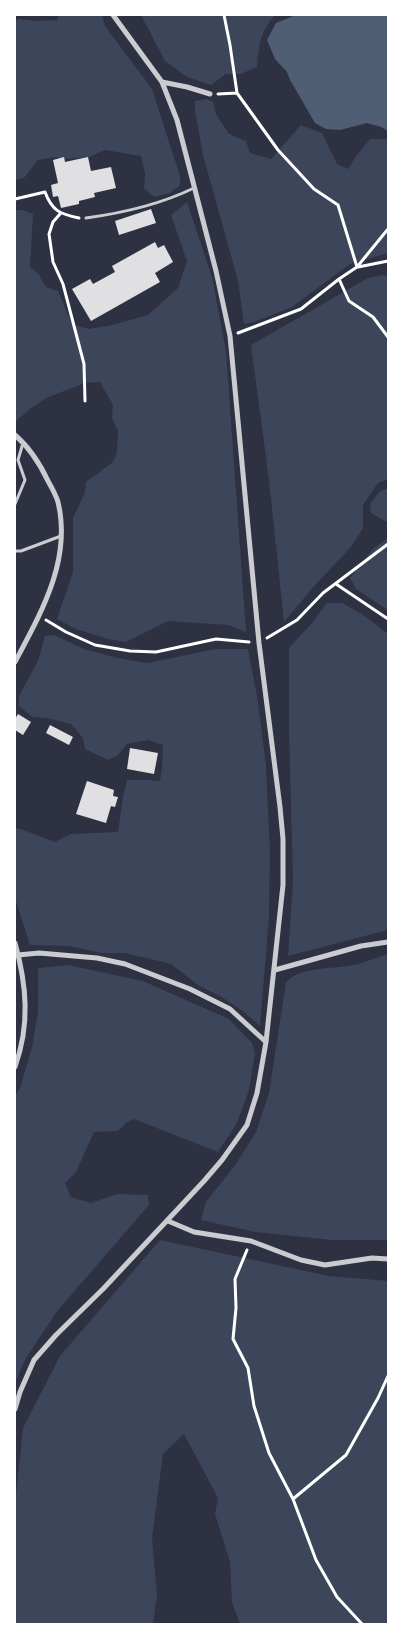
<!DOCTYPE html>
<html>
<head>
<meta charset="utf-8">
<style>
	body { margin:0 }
	#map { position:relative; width:403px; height:1639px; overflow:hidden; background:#2d3142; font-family:Poppins,sans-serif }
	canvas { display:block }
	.frame { position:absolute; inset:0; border:16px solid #fff; pointer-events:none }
</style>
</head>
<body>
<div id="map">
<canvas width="403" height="1639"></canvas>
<div class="frame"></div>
</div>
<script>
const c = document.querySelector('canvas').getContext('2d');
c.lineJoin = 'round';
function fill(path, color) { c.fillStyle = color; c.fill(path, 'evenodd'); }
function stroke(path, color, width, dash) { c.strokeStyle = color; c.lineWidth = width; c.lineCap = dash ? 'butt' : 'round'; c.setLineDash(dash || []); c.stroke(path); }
fill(new Path2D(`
	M 59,15 L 102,15 L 105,26 L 152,89 L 180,176 L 180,185 L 170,193 L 154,197 L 144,188 L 145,174 L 141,156 L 105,150 L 89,157 L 64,159 L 56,157 L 38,160 L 24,178 L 15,180 L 15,22 L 18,19 L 37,21 L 57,20 Z
	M 141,15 L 275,15 C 260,32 259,45 257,67 L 241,74 L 226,74 L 211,85 L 187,77 L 165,61 Z
	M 207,99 L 213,102 L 216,114 L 229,134 L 246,141 L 250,153 L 271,159 L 301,125 L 322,133 L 337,164 L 348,169 L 357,155 L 370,139 L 388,139 L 388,253 L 350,264 L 292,307 L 254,322 L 244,324 L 238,281 L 203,155 L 195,111 L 195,101 Z
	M 187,202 L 212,277 L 226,351 L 246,632 L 229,625 L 168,621 L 126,642 L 108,639 L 76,629 L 57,619 L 73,572 L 73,518 L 85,492 L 86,482 L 113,462 L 117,452 L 118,431 L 112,418 L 113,405 L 100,382 L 85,383 L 46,398 L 30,409 L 15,422 L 15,210 L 22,210 L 33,214 L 30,267 L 38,273 L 46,287 L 58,291 L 72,324 L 89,329 L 112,325 L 148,315 L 178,288 L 187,261 L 171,215 Z
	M 383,275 L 388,276 L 388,479 L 378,483 L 363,505 L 363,528 L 351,547 L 316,584 L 284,622 L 269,480 L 251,345 L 368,278 Z
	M 388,488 L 388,523 L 371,513 L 370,504 L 379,492 Z
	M 388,538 L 388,610 L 356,589 L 350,578 L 374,548 Z
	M 327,603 L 342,603 L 362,614 L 388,634 L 388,930 L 288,956 L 293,880 L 289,733 L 289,648 L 312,623 Z
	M 54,635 L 84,649 L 118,658 L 148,663 L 215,649 L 248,649 L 257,696 L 266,765 L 270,851 L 269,917 L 260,1026 L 244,1012 L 220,996 L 198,985 L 171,964 L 125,953 L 101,953 L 69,946 L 30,945 L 15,898 L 15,829 L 18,828 L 55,842 L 71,834 L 118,832 L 123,797 L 127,780 L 146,780 L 160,781 L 162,767 L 163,745 L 148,740 L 127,744 L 117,756 L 108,760 L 85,749 L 83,738 L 71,724 L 47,718 L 32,717 L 19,706 L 19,696 L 38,661 L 45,636 Z
	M 388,954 L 388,1240 L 332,1240 L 255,1232 L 201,1220 L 206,1202 L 236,1164 L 256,1132 L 269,1093 L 286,982 C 303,965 336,970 358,964 C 368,961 378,957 388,954 Z
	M 68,965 L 143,981 L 229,1019 L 252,1043 L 255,1053 L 249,1090 L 237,1123 L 218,1152 L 134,1119 L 127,1122 L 118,1131 L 94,1132 L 76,1172 L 65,1183 L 71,1197 L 91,1203 L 117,1194 L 148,1195 L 149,1205 L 58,1310 L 26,1358 L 15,1383 L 15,1096 L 20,1088 L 32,1047 L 38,1011 L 38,968 Z
	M 160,1240 L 329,1276 L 388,1281 L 388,1624 L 240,1624 L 232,1603 L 230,1562 L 215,1514 L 218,1498 L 184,1434 L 163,1454 L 152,1538 L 157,1594 L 153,1624 L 15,1624 L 15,1505 L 23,1428 L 60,1356 Z`), '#3c4559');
fill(new Path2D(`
	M 296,15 L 388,15 L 388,131 L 381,127 L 367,123 L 340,130 L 326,129 L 315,123 L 290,80 L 287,72 L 275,59 L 267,40 L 276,23 Z`), '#4f5d75');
fill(new Path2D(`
	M 64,157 L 65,162 L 88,157 L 91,171 L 111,167 L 116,188 L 94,193 L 95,197 L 79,201 L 79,204 L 61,208 L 58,196 L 53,197 L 51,185 L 58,183 L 53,160 Z
	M 151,209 L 156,223 L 119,235 L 115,221 Z
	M 155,242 L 158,248 L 164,245 L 173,262 L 155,273 L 160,282 L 91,321 L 72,289 L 90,279 L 93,284 L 115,272 L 112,266 Z
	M 18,714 L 31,722 L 23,735 L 15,730 L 15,719 Z
	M 50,725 L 73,737 L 69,745 L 46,733 Z
	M 130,748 L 158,753 L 154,774 L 127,769 Z
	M 87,781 L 114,790 L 113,796 L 118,797 L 115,807 L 111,806 L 106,823 L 76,814 Z`), '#e0e0e3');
stroke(new Path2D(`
	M 224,15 L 230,45 L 237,93 L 278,150 L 314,189 L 338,205 L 357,267
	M 218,94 L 237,93
	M 15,199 L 45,192 C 52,211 60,214 79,218
	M 60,214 L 53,222 L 49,234 L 53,262 L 63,284 L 84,364 L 85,401
	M 358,267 L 388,261
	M 339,279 L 349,301 L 373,317 L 388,337
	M 238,333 L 301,309 L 339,279 L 357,267 L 388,229
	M 336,584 L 388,619
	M 46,620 L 66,632 L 95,645 L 130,651 L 156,652 L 216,639 L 249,642
	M 267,638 L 297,620 L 323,593 L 388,544
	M 247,1250 L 235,1279 L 236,1308 L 233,1339 L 248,1368 L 254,1406 L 269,1453 L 293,1499 L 316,1560 L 337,1597 L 362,1624
	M 293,1499 L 346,1455 L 378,1398 L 388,1376`), '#fff', 3);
stroke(new Path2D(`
	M 86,218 C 123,213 161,204 194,188
	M 15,504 L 25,480 L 18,460 L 23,443
	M 15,551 L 21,551 L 61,536`), '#caccd0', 3);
stroke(new Path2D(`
	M 162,82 L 187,87 L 210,94
	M 15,435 C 29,447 40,464 48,481 C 52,488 56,495 58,502 C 72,560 41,613 15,662
	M 15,943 C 27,986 30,1025 15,1067
	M 18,955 L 39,953 L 97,958 L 125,964 L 190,989 L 230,1009 L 266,1042
	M 275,970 L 361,946 L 388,942
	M 168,1221 L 194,1232 L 251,1241 L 301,1260 L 325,1265 L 372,1258 L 388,1259
	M 15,1409 L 20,1392 L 34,1360 L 56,1335 L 103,1289 L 204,1181 L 222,1160 L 247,1125 L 257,1093 L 266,1042 L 283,885 L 283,839 L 280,807 L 259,643 L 230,336 L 216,271 L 177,120 L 162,82 L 113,15`), '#caccd0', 5);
</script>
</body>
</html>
